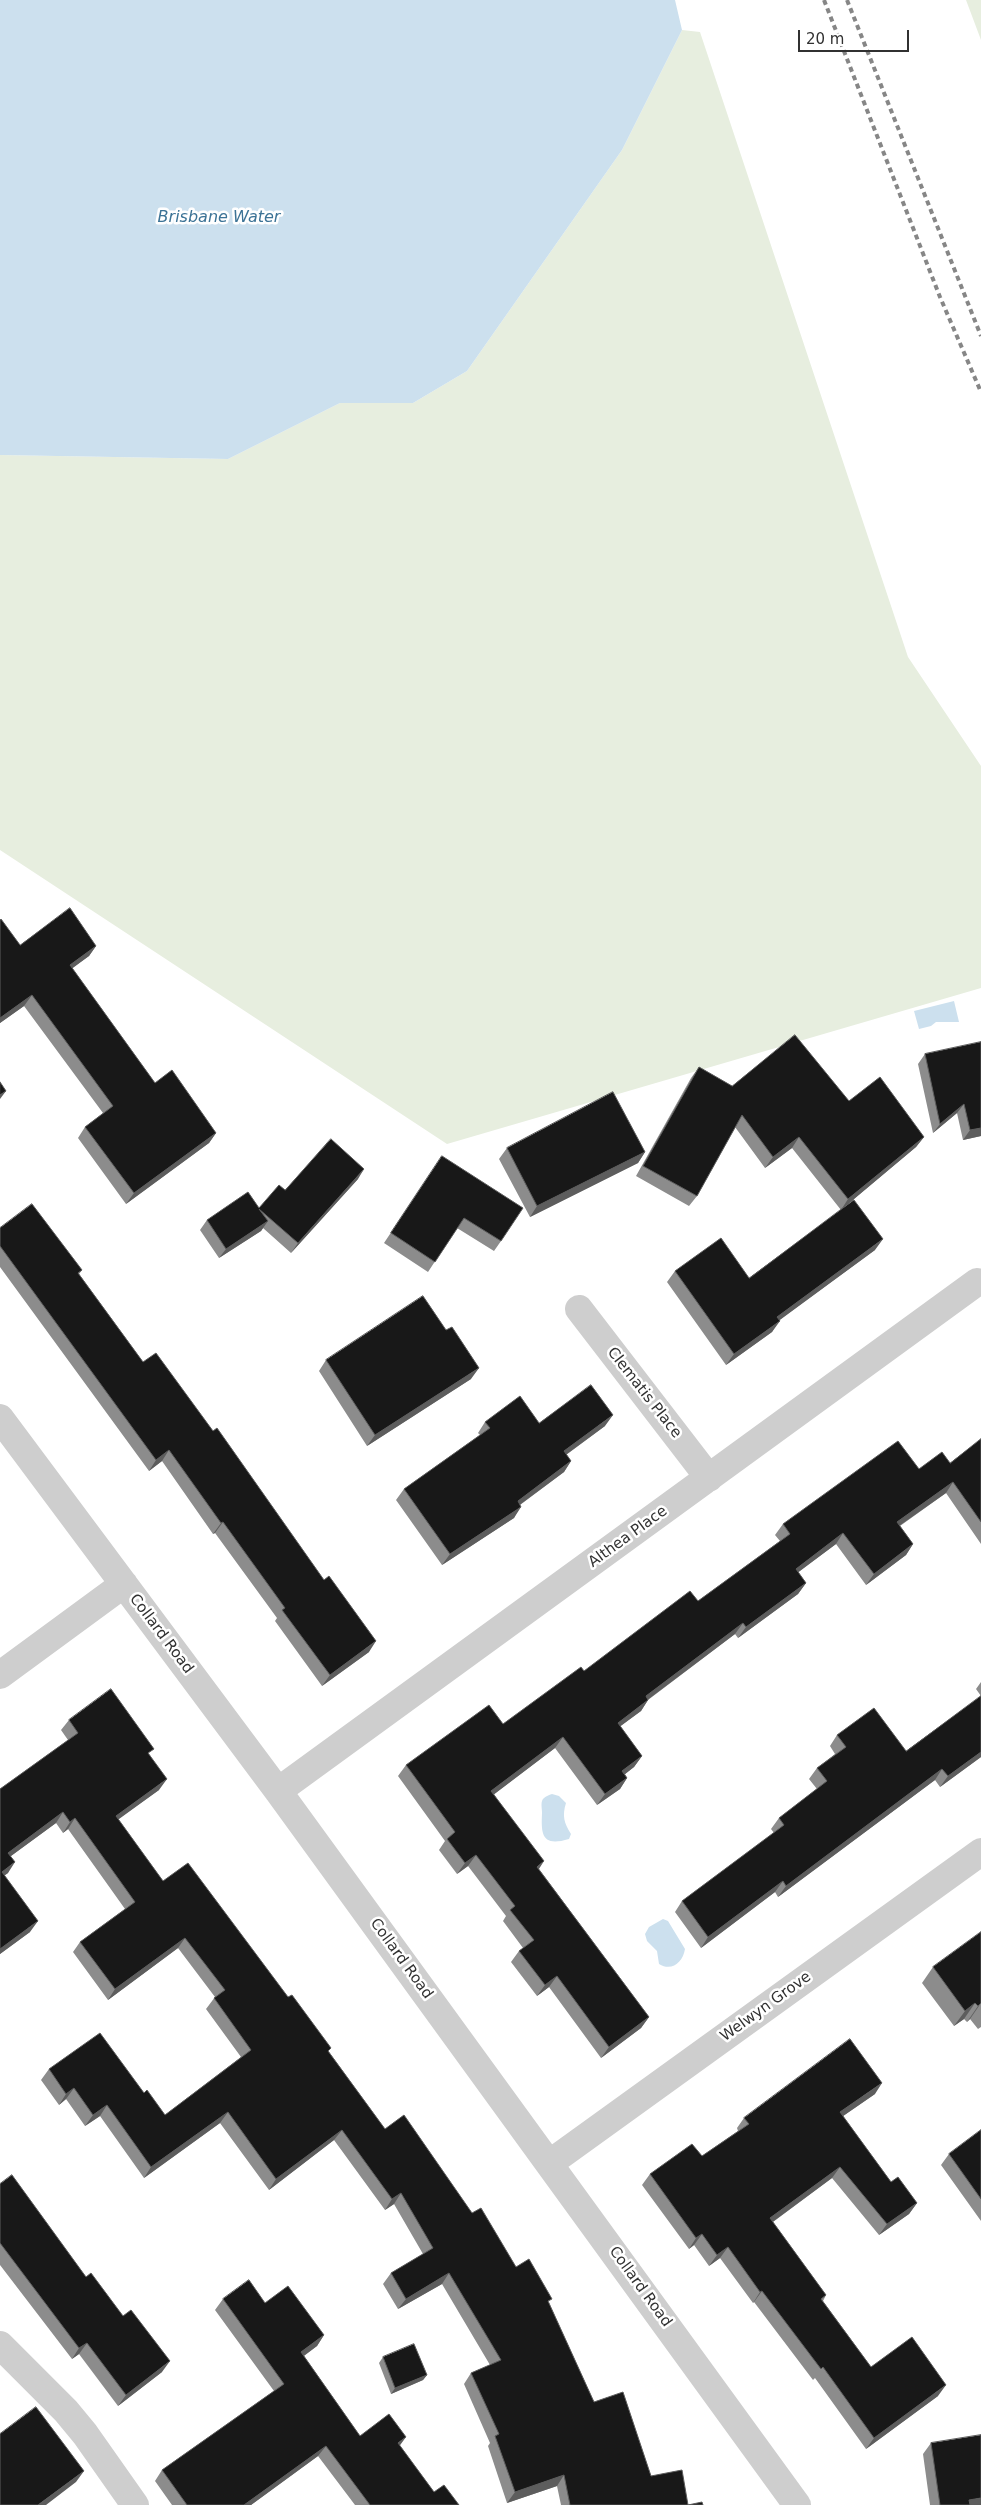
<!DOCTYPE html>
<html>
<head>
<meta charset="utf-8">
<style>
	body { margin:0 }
	#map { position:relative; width:981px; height:2505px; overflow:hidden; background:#fff; font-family:"DejaVu Sans",sans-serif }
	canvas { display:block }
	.scale { position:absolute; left:798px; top:30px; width:111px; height:22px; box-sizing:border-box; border:2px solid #313131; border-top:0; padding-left:6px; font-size:15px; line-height:18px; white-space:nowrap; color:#313131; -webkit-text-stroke:4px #fff; paint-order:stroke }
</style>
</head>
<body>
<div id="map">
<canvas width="981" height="2505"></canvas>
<div class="scale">20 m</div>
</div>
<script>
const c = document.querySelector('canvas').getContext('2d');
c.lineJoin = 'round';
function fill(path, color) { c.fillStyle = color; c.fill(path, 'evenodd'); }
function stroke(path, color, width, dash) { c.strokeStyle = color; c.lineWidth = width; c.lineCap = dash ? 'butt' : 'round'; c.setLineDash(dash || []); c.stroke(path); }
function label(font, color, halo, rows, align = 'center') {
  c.font = font + ' "DejaVu Sans",sans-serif'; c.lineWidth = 5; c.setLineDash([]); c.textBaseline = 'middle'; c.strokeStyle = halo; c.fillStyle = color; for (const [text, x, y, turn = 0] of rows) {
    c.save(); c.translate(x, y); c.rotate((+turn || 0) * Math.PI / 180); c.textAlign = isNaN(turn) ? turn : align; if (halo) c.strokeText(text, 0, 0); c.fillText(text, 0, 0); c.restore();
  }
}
fill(new Path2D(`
	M 966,0 L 981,0 L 981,40 Z
	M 682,30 L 700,32 L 908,657 L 981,766 L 981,988 L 447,1144 L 0,850 L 0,455 L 228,459 L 340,403 L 413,403 L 467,371 L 622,150 Z`), '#e7eedf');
fill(new Path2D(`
	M 0,0 L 675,0 L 682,30 L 622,150 L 467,371 L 413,403 L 340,403 L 228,459 L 0,455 Z
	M 954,1001 L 959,1022 L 936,1022 L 931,1026 L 919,1029 L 914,1011 Z
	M 552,1794 L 559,1796 L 566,1803 C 562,1816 564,1823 571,1834 L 569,1839 C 542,1847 541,1835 542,1813 C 542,1808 540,1801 544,1798 C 546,1796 549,1795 552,1794 Z
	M 663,1919 L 668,1921 L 685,1949 C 683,1962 672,1972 659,1964 L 657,1951 L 647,1941 L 645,1934 L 649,1927 Z`), '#cce0ee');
stroke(new Path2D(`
	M 579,1309 L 709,1478
	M 0,1418 L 278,1791 L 797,2505
	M 0,1675 L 124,1584
	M 278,1791 L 977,1282
	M 550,2163 L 981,1852
	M 0,2345 L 66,2411 L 85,2434 L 135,2505`), '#cecece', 28);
stroke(new Path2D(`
	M 824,0 L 940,297 L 981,392
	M 847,0 L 981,336`), '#868686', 4, [5, 4]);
fill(new Path2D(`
	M 0,920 L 20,945 L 96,946 L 89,956 L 72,968 L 155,1083 L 216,1133 L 209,1143 L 126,1204 L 78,1138 L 85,1127 L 103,1113 L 24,1006 L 0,1023 Z
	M 981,1042 L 981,1136 L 963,1140 L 957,1113 L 933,1133 L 918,1064 L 925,1054 Z
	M 699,1067 L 732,1086 L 849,1101 L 924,1137 L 916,1147 L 843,1208 L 875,1250 L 779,1320 L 772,1332 L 726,1365 L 667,1282 L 675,1271 L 749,1278 L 841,1210 L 792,1148 L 765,1168 L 735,1127 L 697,1196 L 689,1206 L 636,1176 L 691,1078 Z
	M 507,1148 L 645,1152 L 638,1163 L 530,1217 L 499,1159 Z
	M 442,1156 L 501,1241 L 494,1251 L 457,1228 L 428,1272 L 384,1243 Z
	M 358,1179 L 291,1253 L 263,1228 L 261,1231 L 219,1258 L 200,1230 L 207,1220 L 259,1208 L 285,1190 Z
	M 0,1228 L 82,1270 L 79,1274 L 143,1362 L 369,1652 L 322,1686 L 275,1621 L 277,1618 L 215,1533 L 213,1534 L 162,1461 L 149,1471 L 0,1267 Z
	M 446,1330 L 471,1379 L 367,1446 L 319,1371 L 326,1360 Z
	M 485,1422 L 539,1423 L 605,1426 L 566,1455 L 571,1461 L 564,1472 L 520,1505 L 514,1518 L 442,1565 L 396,1500 L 404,1489 L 480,1435 L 478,1433 Z
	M 981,1439 L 981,1544 L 946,1493 L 900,1526 L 913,1544 L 906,1555 L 866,1585 L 836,1544 L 798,1572 L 806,1583 L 798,1594 L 738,1638 L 735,1634 L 648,1700 L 641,1711 L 620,1726 L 642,1756 L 634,1767 L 625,1774 L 627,1778 L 620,1789 L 597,1805 L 555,1748 L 494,1794 L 539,1869 L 649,2017 L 641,2028 L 601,2058 L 549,1987 L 537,1996 L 511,1962 L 519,1951 L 523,1948 L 503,1921 L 506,1916 L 468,1866 L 457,1874 L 439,1850 L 445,1841 L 398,1776 L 406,1765 L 503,1724 L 584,1671 L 698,1601 L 780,1541 L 775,1535 L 783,1524 L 919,1469 L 950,1463 Z
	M 981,1682 L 981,1757 L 940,1787 L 935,1780 L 778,1897 L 775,1892 L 701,1948 L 675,1912 L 682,1901 L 774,1833 L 771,1829 L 779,1818 L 817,1789 L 809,1779 L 817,1768 L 835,1754 L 830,1746 L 837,1735 L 906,1751 L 981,1696 L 976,1689 Z
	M 69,1720 L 150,1755 L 159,1790 L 118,1819 L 163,1881 L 329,2052 L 385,2129 L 472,2213 L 516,2267 L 549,2303 L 594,2402 L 651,2476 L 688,2505 L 703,2505 L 561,2505 L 557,2486 L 507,2503 L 488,2446 L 490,2443 L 464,2384 L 471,2373 L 490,2365 L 442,2284 L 398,2309 L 383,2284 L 391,2273 L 423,2254 L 394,2204 L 385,2210 L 334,2140 L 269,2190 L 220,2123 L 144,2178 L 100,2116 L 85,2126 L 66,2099 L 59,2105 L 41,2080 L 49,2069 L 144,2093 L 165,2115 L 241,2057 L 206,2009 L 215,1997 L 178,1948 L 108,2000 L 73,1952 L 80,1942 L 125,1909 L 68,1829 L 63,1833 L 56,1823 L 11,1856 L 8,1873 L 4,1875 L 30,1932 L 0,1954 L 0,1789 L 68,1740 L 61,1730 Z
	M 981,1932 L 981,2027 L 978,2029 L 970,2019 L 967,2022 L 964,2019 L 954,2026 L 922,1983 L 933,1967 Z
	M 875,2094 L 843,2116 L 891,2182 L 917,2203 L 909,2214 L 879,2235 L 832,2178 L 773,2222 L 826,2295 L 823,2301 L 871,2367 L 938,2396 L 866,2449 L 815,2378 L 813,2380 L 754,2302 L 753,2303 L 720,2258 L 709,2266 L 694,2245 L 689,2249 L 642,2185 L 650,2174 L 702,2156 L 738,2131 L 737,2128 L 744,2118 Z
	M 981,2130 L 981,2221 L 941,2165 L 949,2154 Z
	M 0,2184 L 86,2277 L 123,2316 L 162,2372 L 118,2406 L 79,2354 L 72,2359 L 0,2265 Z
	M 223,2299 L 265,2303 L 324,2335 L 317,2346 L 304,2356 L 360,2436 L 400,2446 L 434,2492 L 459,2505 L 355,2505 L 318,2456 L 251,2505 L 172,2505 L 155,2481 L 162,2470 L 274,2391 L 215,2310 Z
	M 383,2357 L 427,2375 L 423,2380 L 391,2394 L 379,2363 Z
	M 931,2443 L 981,2505 L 930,2505 L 923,2454 Z`), '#8c8c8c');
fill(new Path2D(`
	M 96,946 L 89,956 L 62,976 L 70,965 Z
	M 32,995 L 24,1006 L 0,1023 L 0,1018 Z
	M 6,1091 L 0,1099 L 0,1095 Z
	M 964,1104 L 957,1113 L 933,1133 L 940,1124 Z
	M 981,1128 L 981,1136 L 963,1140 L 970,1130 Z
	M 216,1133 L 209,1143 L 126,1204 L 134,1193 Z
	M 799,1137 L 792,1148 L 765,1168 L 773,1157 Z
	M 924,1137 L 916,1147 L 841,1210 L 848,1199 Z
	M 645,1152 L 638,1163 L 530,1217 L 537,1206 Z
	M 364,1169 L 358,1179 L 291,1253 L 298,1243 Z
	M 268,1221 L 261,1231 L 219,1258 L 226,1249 Z
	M 883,1239 L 875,1250 L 769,1328 L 777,1317 Z
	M 780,1321 L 772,1332 L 726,1365 L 734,1354 Z
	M 479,1368 L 471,1379 L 367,1446 L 375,1435 Z
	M 613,1415 L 605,1426 L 556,1462 L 564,1451 Z
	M 169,1450 L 162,1461 L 149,1471 L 156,1460 Z
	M 571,1461 L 564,1472 L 510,1512 L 518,1501 Z
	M 953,1482 L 946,1493 L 889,1533 L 897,1522 Z
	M 521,1507 L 514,1518 L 442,1565 L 450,1554 Z
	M 223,1522 L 215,1533 L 213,1534 L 221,1523 Z
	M 843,1533 L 836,1544 L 788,1580 L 796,1569 Z
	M 913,1544 L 906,1555 L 866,1585 L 874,1574 Z
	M 806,1583 L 798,1594 L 738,1638 L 746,1627 Z
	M 743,1623 L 735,1634 L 638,1707 L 646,1696 Z
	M 376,1641 L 369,1652 L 322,1686 L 330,1675 Z
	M 648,1700 L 641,1711 L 610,1734 L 618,1723 Z
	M 563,1737 L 555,1748 L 484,1802 L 491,1791 Z
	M 981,1752 L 981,1757 L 940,1787 L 948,1776 Z
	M 642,1756 L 634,1767 L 615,1782 L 622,1771 Z
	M 942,1769 L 935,1780 L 778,1897 L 786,1886 Z
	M 627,1778 L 620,1789 L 597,1805 L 605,1794 Z
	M 167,1779 L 159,1790 L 108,1827 L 116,1816 Z
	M 63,1812 L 56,1823 L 0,1864 L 8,1853 Z
	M 75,1818 L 68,1829 L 63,1833 L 70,1822 Z
	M 476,1855 L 468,1866 L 457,1874 L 465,1863 Z
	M 544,1861 L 537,1872 L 537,1867 Z
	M 15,1862 L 8,1873 L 0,1879 L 2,1872 Z
	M 783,1881 L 775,1892 L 701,1948 L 708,1937 Z
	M 38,1921 L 30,1932 L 0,1954 L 0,1949 Z
	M 185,1938 L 178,1948 L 108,2000 L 115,1989 Z
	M 557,1976 L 549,1987 L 537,1996 L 545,1985 Z
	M 975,2003 L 964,2019 L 954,2026 L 965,2011 Z
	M 981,2003 L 970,2019 L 967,2022 L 978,2006 Z
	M 649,2017 L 641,2028 L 601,2058 L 609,2047 Z
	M 882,2083 L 875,2094 L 833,2123 L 840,2112 Z
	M 74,2088 L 66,2099 L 59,2105 L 66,2094 Z
	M 107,2105 L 100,2116 L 85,2126 L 93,2115 Z
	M 228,2112 L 220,2123 L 144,2178 L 151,2167 Z
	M 342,2130 L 334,2140 L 269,2190 L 276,2179 Z
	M 840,2167 L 832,2178 L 763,2229 L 770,2218 Z
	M 401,2193 L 394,2204 L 385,2210 L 392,2199 Z
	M 917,2203 L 909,2214 L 879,2235 L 887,2224 Z
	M 702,2234 L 694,2245 L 689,2249 L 696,2238 Z
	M 728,2247 L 720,2258 L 709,2266 L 717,2255 Z
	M 449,2273 L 442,2284 L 398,2309 L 406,2299 Z
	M 762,2291 L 754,2302 L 753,2303 L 760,2292 Z
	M 324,2335 L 317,2346 L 294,2363 L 301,2352 Z
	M 87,2343 L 79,2354 L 72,2359 L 79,2348 Z
	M 170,2361 L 162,2372 L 118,2406 L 126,2395 Z
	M 427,2375 L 423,2380 L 391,2394 L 395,2388 Z
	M 946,2385 L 938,2396 L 866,2449 L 874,2438 Z
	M 406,2437 L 398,2448 L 398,2443 Z
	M 326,2446 L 318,2456 L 251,2505 L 244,2505 Z
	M 84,2471 L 76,2482 L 46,2505 L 38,2505 Z
	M 564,2475 L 557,2486 L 507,2503 L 515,2492 Z
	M 981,2498 L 981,2505 L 966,2505 L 969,2500 Z`), '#5d5d5d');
const building = new Path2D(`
	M 70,908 L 96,946 L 70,965 L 155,1083 L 172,1070 L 216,1133 L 134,1193 L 85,1127 L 113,1106 L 32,995 L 0,1018 L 0,920 L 1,919 L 20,945 Z
	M 795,1035 L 849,1101 L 880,1077 L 924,1137 L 848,1199 L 799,1137 L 773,1157 L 742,1115 L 697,1196 L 643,1166 L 699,1067 L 732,1086 Z
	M 981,1042 L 981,1128 L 970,1130 L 964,1104 L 940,1124 L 925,1054 Z
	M 0,1082 L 6,1091 L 0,1095 Z
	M 613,1092 L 645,1152 L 537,1206 L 507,1148 Z
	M 331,1139 L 364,1169 L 298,1243 L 259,1209 L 268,1221 L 226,1249 L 207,1220 L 248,1192 L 259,1208 L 279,1185 L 285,1190 Z
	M 442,1156 L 523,1208 L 501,1241 L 464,1218 L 435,1262 L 391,1233 Z
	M 854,1200 L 883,1239 L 777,1317 L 780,1321 L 734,1354 L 675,1271 L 721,1238 L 749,1278 Z
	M 32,1204 L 82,1270 L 78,1273 L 143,1362 L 156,1353 L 213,1431 L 217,1428 L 324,1580 L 329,1576 L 376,1641 L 330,1675 L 282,1610 L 285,1608 L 223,1522 L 221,1523 L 169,1450 L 156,1460 L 0,1246 L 0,1228 Z
	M 423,1296 L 446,1330 L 452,1327 L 479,1368 L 375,1435 L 326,1360 Z
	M 591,1385 L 613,1415 L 564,1451 L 571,1461 L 518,1501 L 521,1507 L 450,1554 L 404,1489 L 490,1428 L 485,1422 L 520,1396 L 539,1423 Z
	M 981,1439 L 981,1522 L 953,1482 L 897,1522 L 913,1544 L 874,1574 L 843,1533 L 796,1569 L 806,1583 L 746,1627 L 743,1623 L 646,1696 L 648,1700 L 618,1723 L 642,1756 L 622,1771 L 627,1778 L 605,1794 L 563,1737 L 491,1791 L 544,1861 L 537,1867 L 649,2017 L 609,2047 L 557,1976 L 545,1985 L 519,1951 L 534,1940 L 510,1910 L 515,1906 L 476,1855 L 465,1863 L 447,1839 L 455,1832 L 406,1765 L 489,1705 L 503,1724 L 581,1667 L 584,1671 L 690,1591 L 698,1601 L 790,1534 L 783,1524 L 898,1441 L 919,1469 L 942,1452 L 950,1463 Z
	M 111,1689 L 154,1749 L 148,1753 L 167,1779 L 116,1816 L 163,1881 L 188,1863 L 288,1997 L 292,1995 L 331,2048 L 328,2051 L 385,2129 L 404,2115 L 472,2213 L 481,2208 L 516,2267 L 529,2259 L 552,2299 L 548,2301 L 594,2402 L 623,2392 L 651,2476 L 682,2470 L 688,2505 L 702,2502 L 703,2505 L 570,2505 L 564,2475 L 515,2492 L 495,2436 L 499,2434 L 471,2373 L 501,2360 L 449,2273 L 406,2299 L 391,2273 L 433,2248 L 401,2193 L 392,2199 L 342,2130 L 276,2179 L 228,2112 L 151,2167 L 107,2105 L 93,2115 L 74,2088 L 66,2094 L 49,2069 L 100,2033 L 144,2093 L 147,2090 L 165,2115 L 251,2050 L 214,1998 L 225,1990 L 185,1938 L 115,1989 L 80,1942 L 135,1902 L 75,1818 L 70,1822 L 63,1812 L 8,1853 L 15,1862 L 2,1872 L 38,1921 L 0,1949 L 0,1789 L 78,1733 L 69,1720 Z
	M 981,1696 L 981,1752 L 948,1776 L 942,1769 L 786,1886 L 783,1881 L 708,1937 L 682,1901 L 784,1825 L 779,1818 L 827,1781 L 817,1768 L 846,1747 L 837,1735 L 874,1708 L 906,1751 Z
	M 981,1932 L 981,2003 L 978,2006 L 975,2003 L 965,2011 L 933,1967 Z
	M 850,2039 L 882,2083 L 840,2112 L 891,2182 L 898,2177 L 917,2203 L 887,2224 L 840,2167 L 770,2218 L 826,2295 L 821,2299 L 871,2367 L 912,2337 L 946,2385 L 874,2438 L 823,2367 L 821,2369 L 762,2291 L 760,2292 L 728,2247 L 717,2255 L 702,2234 L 696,2238 L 650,2174 L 692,2144 L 702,2156 L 749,2124 L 744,2118 Z
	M 981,2130 L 981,2199 L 949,2154 Z
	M 12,2175 L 86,2277 L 91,2273 L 123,2316 L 131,2310 L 170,2361 L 126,2395 L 87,2343 L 79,2348 L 0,2243 L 0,2184 Z
	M 249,2280 L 265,2303 L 288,2286 L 324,2335 L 301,2352 L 360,2436 L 389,2414 L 406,2437 L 398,2443 L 434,2492 L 444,2485 L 459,2505 L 370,2505 L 326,2446 L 244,2505 L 187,2505 L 162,2470 L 284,2384 L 223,2299 Z
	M 414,2344 L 427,2375 L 395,2388 L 383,2357 Z
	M 36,2407 L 84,2471 L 38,2505 L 0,2505 L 0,2434 Z
	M 981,2435 L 981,2498 L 969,2500 L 970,2505 L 940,2505 L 931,2443 Z`);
fill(building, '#181818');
stroke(building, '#5d5d5d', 1);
label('15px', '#313131', '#fff', [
	["Clematis Place",644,1393,52],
	["Althea Place",628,1537,-36],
	["Collard Road",161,1634,53],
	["Collard Road",401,1959,54],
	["Welwyn Grove",766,2007,-36],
	["Collard Road",640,2287,54]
]);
label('italic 16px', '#3c7396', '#fff', [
	["Brisbane Water",219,218]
]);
</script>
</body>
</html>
